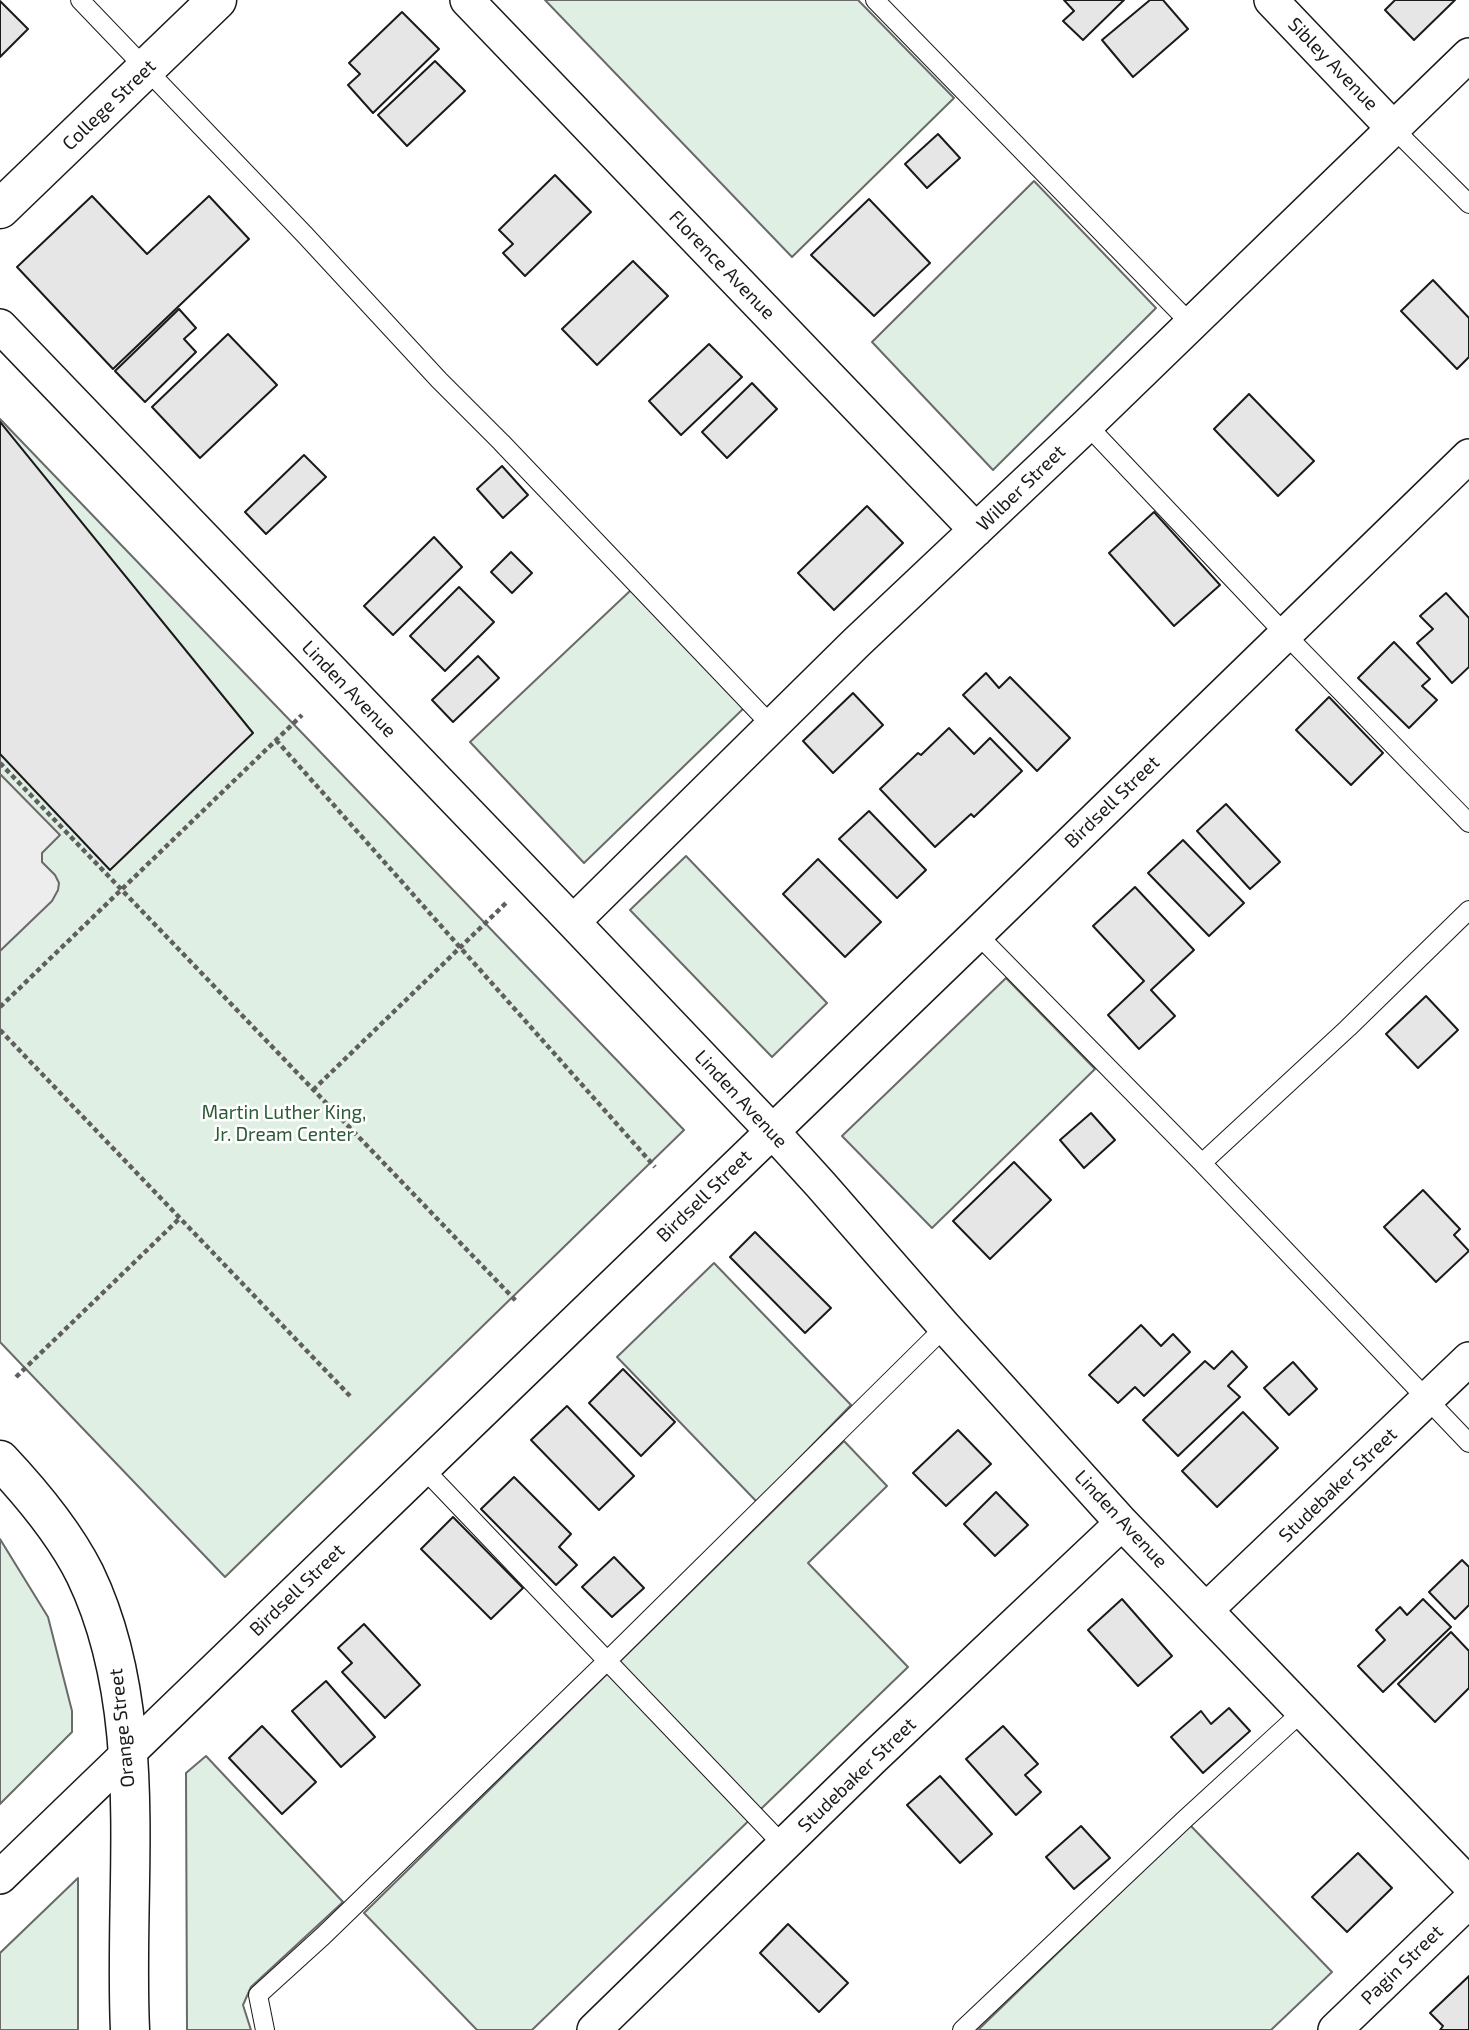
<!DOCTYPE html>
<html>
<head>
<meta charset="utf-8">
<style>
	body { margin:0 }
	canvas { display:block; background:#fff }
</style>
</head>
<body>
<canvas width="1469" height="2030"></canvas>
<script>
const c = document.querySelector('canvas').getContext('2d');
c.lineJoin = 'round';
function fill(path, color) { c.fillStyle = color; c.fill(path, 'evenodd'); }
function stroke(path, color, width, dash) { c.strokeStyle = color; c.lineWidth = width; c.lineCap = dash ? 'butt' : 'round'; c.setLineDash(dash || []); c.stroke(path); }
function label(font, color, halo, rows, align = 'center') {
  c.font = font + ' "Exo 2",sans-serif'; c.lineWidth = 5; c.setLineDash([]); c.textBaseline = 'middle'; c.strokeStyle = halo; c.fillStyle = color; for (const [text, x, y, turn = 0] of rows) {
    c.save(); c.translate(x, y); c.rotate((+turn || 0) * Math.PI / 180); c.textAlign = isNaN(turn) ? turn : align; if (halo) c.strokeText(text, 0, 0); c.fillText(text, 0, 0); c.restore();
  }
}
const green = new Path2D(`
	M 545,0 L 858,0 L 954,98 L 792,257 Z
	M 1034,181 L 1156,308 L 993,470 L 872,342 Z
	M 0,419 L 684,1130 L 225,1577 L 0,1342 Z
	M 631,590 L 745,707 L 584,863 L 470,742 Z
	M 686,856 L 827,1003 L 772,1057 L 630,910 Z
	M 1006,978 L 1095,1069 L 932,1228 L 842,1136 Z
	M 714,1263 L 851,1405 L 757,1502 L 617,1357 Z
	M 844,1441 L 887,1486 L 808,1563 L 908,1667 L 532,2030 L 477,2030 L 364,1913 Z
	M 0,1539 L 48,1617 L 72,1711 L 72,1732 L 0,1804 Z
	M 206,1756 L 343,1902 L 251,1987 L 243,2005 L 251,2030 L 187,2030 L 186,1773 Z
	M 1190,1825 L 1332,1972 L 1271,2030 L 978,2030 Z
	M 78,1878 L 78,2030 L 0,2030 L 0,1953 Z`);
fill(green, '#e0efe3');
stroke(green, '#6a6a6a', 2);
const parking = new Path2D(`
	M 0,774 L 60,835 L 42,853 L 42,862 L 55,875 L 59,883 L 58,890 L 52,901 L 0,951 Z`);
fill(parking, '#ededed');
stroke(parking, '#6a6a6a', 2);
const building = new Path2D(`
	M 1064,0 L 1124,0 L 1083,40 L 1063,21 L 1074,11 Z
	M 1150,0 L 1163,0 L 1188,29 L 1133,77 L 1102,40 Z
	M 1395,0 L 1455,0 L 1414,40 L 1385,10 Z
	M 0,1 L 28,29 L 0,57 Z
	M 402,12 L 439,49 L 373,113 L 348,85 L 360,74 L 349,63 Z
	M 435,61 L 465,91 L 407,146 L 378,115 Z
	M 938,134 L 960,158 L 927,188 L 905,164 Z
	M 555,175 L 591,212 L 525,276 L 503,253 L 513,244 L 499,230 Z
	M 92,196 L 147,254 L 209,196 L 249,239 L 113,369 L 17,267 Z
	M 869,199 L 930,263 L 874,316 L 811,255 Z
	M 633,261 L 668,296 L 597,365 L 562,329 Z
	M 1433,280 L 1469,318 L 1469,357 L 1457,369 L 1401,311 Z
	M 179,309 L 196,328 L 184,339 L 196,352 L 145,402 L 115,371 Z
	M 228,334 L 277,385 L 200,458 L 152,407 Z
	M 709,344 L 742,377 L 681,435 L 649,401 Z
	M 752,383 L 777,409 L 727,458 L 702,432 Z
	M 1249,394 L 1314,461 L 1278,496 L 1214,429 Z
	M 0,422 L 253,733 L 110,870 L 0,754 Z
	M 304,455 L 326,477 L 266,534 L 245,512 Z
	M 502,466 L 528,495 L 503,518 L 477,489 Z
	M 867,506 L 903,543 L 834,610 L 798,573 Z
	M 1154,512 L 1220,585 L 1174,626 L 1109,553 Z
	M 434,537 L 462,567 L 393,635 L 364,606 Z
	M 511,552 L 532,573 L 512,593 L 491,572 Z
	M 459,587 L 494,622 L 445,671 L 410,636 Z
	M 1446,593 L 1469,618 L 1469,667 L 1452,683 L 1417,643 L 1433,629 L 1420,616 Z
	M 1394,642 L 1430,679 L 1422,686 L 1437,700 L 1409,728 L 1358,678 Z
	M 478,656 L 499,678 L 453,722 L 432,700 Z
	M 986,673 L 999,688 L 1010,677 L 1070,738 L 1037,771 L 963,695 Z
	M 853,693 L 883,725 L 833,773 L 803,741 Z
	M 1329,697 L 1383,753 L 1351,785 L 1296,730 Z
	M 949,728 L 974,754 L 990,738 L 1022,771 L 974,817 L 971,814 L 935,847 L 880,789 L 918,753 L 921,755 Z
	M 1226,804 L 1280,862 L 1250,889 L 1197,831 Z
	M 869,811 L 926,870 L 897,898 L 839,839 Z
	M 1183,840 L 1244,903 L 1209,936 L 1148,873 Z
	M 818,859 L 881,922 L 845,957 L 783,894 Z
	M 1135,887 L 1194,950 L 1151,990 L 1175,1016 L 1139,1049 L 1108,1015 L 1144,981 L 1093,926 Z
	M 1426,996 L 1458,1030 L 1418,1068 L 1386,1034 Z
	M 1091,1113 L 1115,1140 L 1084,1168 L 1060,1140 Z
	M 1014,1162 L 1051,1200 L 990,1259 L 953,1221 Z
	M 1423,1190 L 1460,1229 L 1454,1235 L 1469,1251 L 1436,1282 L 1384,1227 Z
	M 755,1232 L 831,1308 L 805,1333 L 730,1257 Z
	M 1141,1325 L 1161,1346 L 1173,1334 L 1190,1352 L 1144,1396 L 1135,1387 L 1118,1403 L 1089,1375 Z
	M 1232,1351 L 1247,1367 L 1228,1386 L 1240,1397 L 1178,1456 L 1143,1420 L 1205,1361 L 1214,1369 Z
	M 1293,1362 L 1317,1389 L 1289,1415 L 1264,1388 Z
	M 623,1369 L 675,1422 L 641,1456 L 589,1403 Z
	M 567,1406 L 634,1476 L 599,1510 L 531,1440 Z
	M 1243,1412 L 1278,1448 L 1217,1507 L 1182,1471 Z
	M 958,1430 L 991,1464 L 946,1506 L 913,1473 Z
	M 514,1477 L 571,1534 L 559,1547 L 577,1565 L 556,1585 L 481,1509 Z
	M 996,1492 L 1028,1525 L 995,1556 L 964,1524 Z
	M 453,1517 L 523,1588 L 491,1619 L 421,1549 Z
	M 614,1557 L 644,1588 L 612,1617 L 582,1587 Z
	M 1462,1560 L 1469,1567 L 1469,1605 L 1455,1619 L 1429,1592 Z
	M 1122,1599 L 1172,1656 L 1138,1686 L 1088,1630 Z
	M 1423,1599 L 1451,1627 L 1383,1692 L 1358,1666 L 1385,1640 L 1376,1630 L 1400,1607 L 1407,1615 Z
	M 364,1624 L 420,1685 L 385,1718 L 342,1672 L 352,1663 L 338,1648 Z
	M 1451,1632 L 1469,1651 L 1469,1688 L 1435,1722 L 1398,1684 Z
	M 326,1681 L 375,1737 L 341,1767 L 292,1711 Z
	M 1229,1708 L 1250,1731 L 1203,1773 L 1171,1737 L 1201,1711 L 1211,1724 Z
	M 262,1726 L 316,1782 L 282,1814 L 229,1758 Z
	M 1003,1726 L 1038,1764 L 1025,1775 L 1041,1792 L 1016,1815 L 966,1759 Z
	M 940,1776 L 992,1834 L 960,1863 L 907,1805 Z
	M 1081,1826 L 1110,1858 L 1074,1889 L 1046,1857 Z
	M 1358,1853 L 1392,1888 L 1347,1932 L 1312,1897 Z
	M 788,1924 L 848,1983 L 819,2012 L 760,1953 Z
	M 1469,1976 L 1469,2030 L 1440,2030 L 1443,2026 L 1430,2013 Z`);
fill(building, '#e6e6e6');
stroke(building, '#1a1a1a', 2);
const service = new Path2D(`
	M 80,0 L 305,235 L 439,380 L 501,442 L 772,726
	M 875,0 L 1191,324
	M 1394,129 L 1469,204
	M 1087,425 L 1285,634 L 1469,823
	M 977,934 L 1202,1163 L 1469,1443
	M 1202,1163 L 1348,1028 L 1469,910
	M 423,1468 L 784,1846
	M 265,2030 L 258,1995 L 323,1936 L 608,1660 L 945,1327
	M 962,2030 L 1184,1820 L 1304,1710`);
const minor = new Path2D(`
	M 467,0 L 976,530
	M 1271,0 L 1394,129
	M 0,326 L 573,922 L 772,1131 L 821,1185 L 945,1327 L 1122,1523 L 1469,1884
	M 573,922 L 856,643 L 1087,425 L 1469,55
	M 1207,1609 L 1469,1359
	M 0,1877 L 977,934 L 1469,456
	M 594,2030 L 873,1758 L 1122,1523
	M 1335,2030 L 1469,1901`);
const tertiary = new Path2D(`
	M 0,209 L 217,0
	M 0,1460 C 32,1494 64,1532 85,1574 C 152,1713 123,1881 130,2030`);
stroke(service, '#1a1a1a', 20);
stroke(minor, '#1a1a1a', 36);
stroke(tertiary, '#1a1a1a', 41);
stroke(new Path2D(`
	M 276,740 L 655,1167
	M 0,763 L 517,1302
	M 0,1007 L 302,715
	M 0,1030 L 350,1396
	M 313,1090 L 506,903
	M 16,1377 L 180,1218`), '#5f5f5f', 4.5, [5, 3.5]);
stroke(service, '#fff', 18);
stroke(minor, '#fff', 33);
stroke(tertiary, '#fff', 38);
label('19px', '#1a1a1a', '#fff', [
	["Sibley Avenue",1333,64,46],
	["College Street",109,105,-44],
	["Florence Avenue",722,265,46],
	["Wilber Street",1021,488,-44],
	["Linden Avenue",349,689,46],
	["Birdsell Street",1112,802,-44],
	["Linden Avenue",741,1099,47],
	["Birdsell Street",704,1196,-44],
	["Studebaker Street",1338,1485,-44],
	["Linden Avenue",1121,1519,47],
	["Birdsell Street",297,1590,-44],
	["Orange Street",122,1728,-96],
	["Studebaker Street",857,1775,-44],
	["Pagin Street",1402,1965,-44]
]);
label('19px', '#2b5a34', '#fff', [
	["Martin Luther King,",284,1113],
	["Jr. Dream Center",284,1135]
]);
</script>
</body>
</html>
